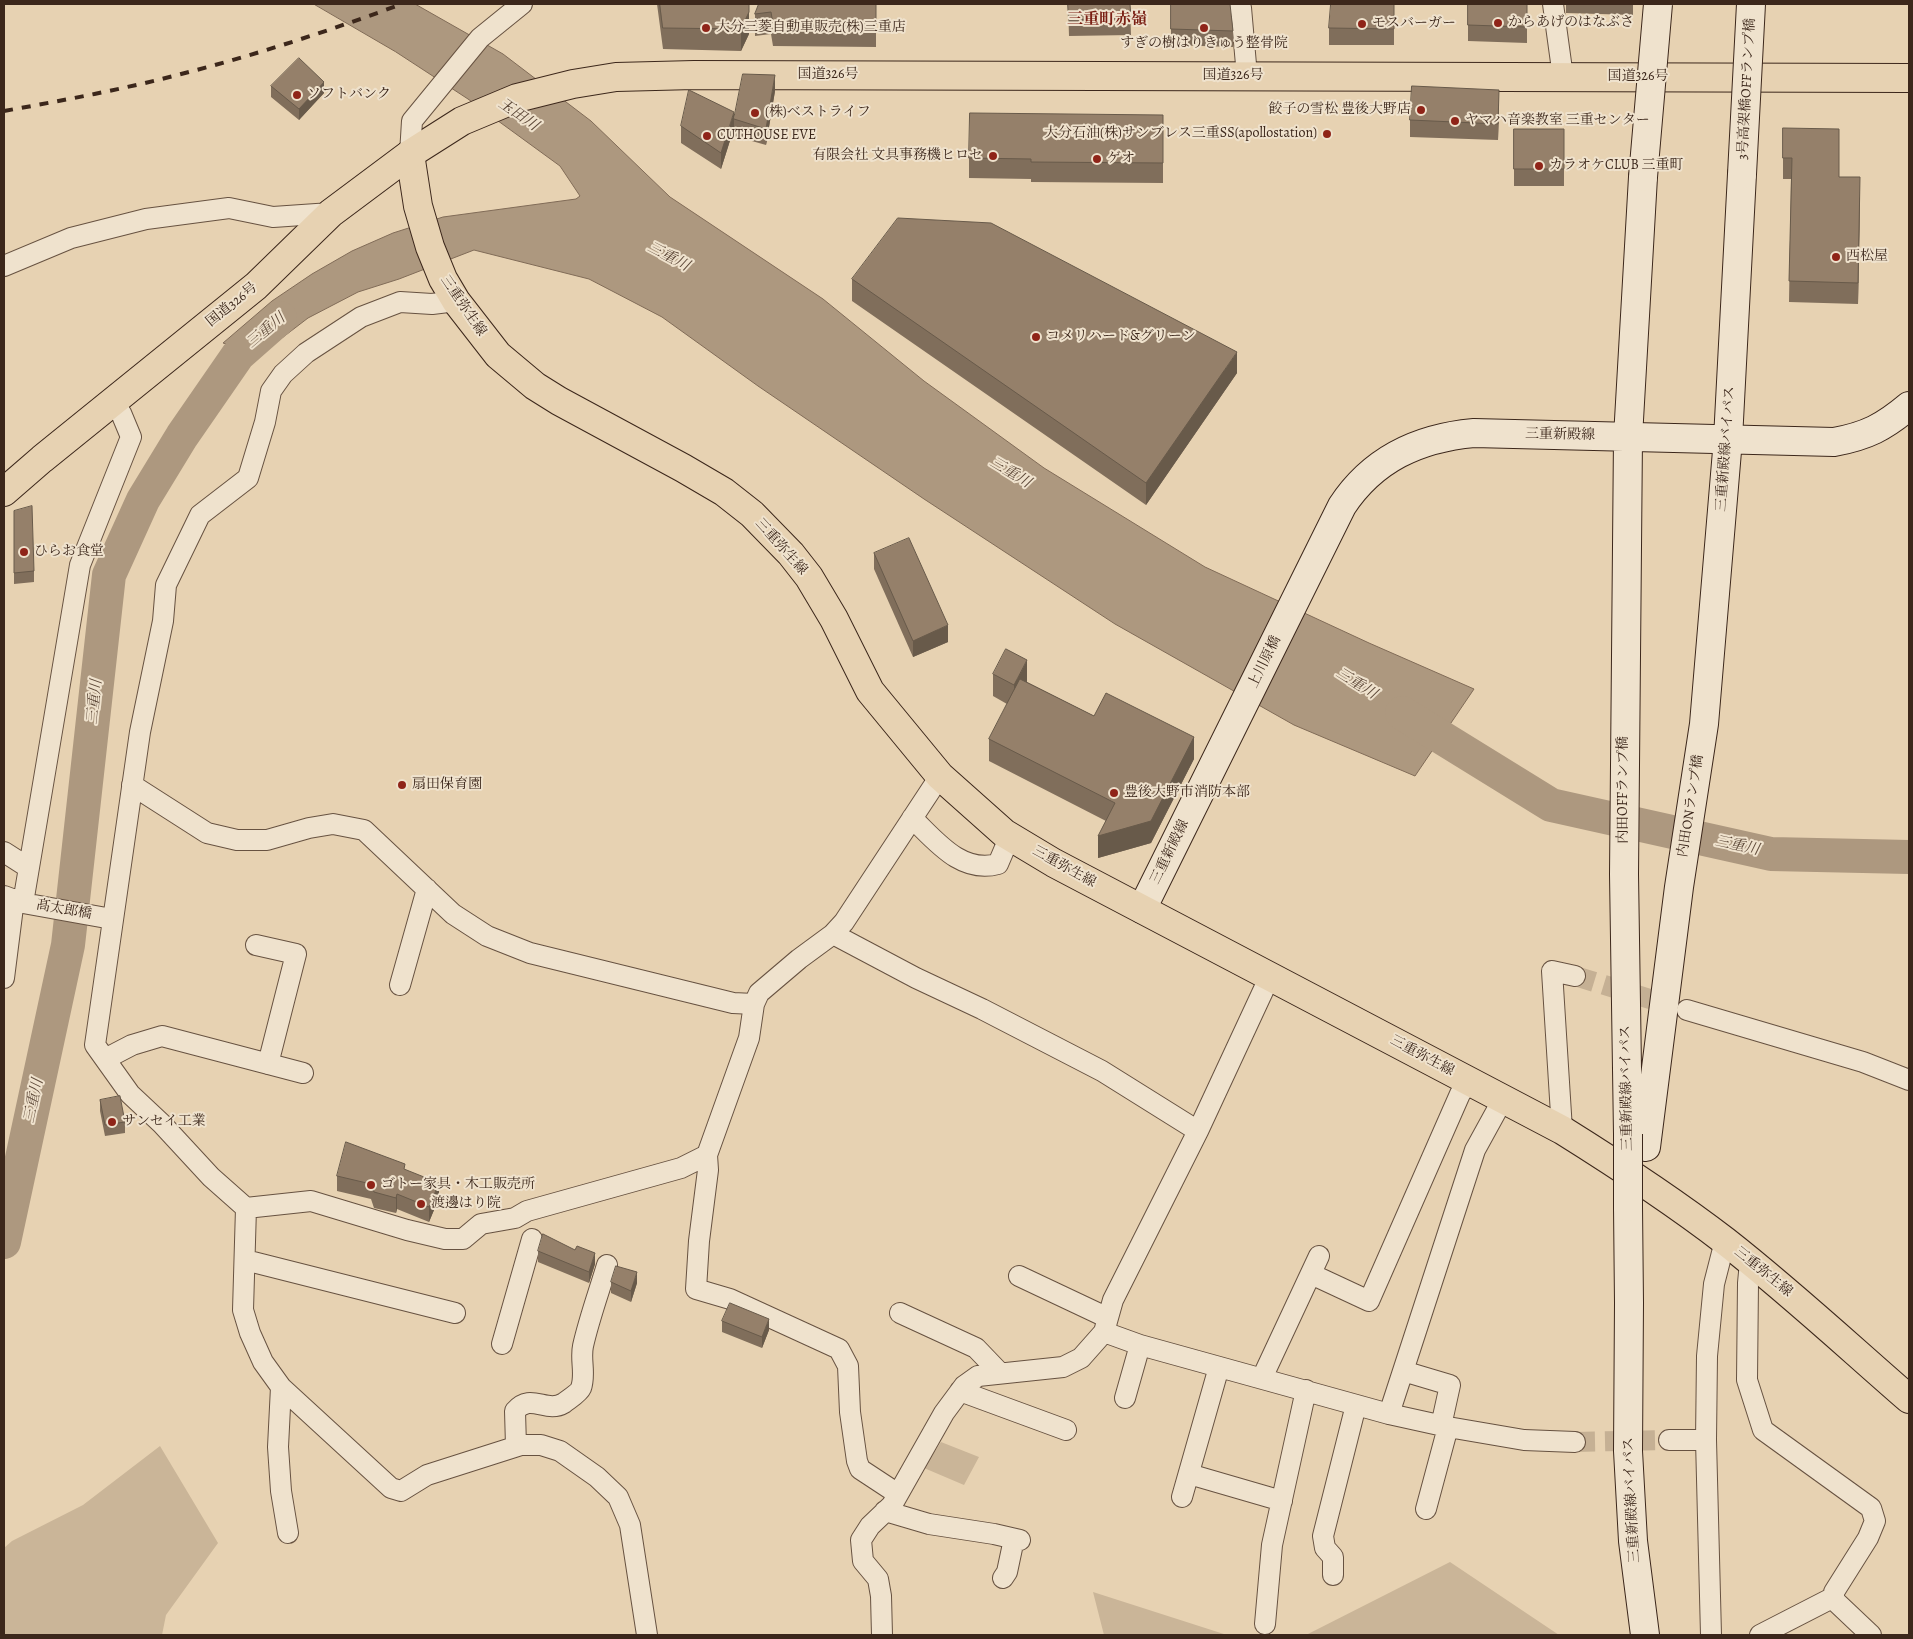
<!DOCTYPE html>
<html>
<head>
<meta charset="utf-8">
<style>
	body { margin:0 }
	#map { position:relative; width:1913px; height:1639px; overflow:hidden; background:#e7d2b2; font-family:Alegreya,serif }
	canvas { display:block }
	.frame { position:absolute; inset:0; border:5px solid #3c271b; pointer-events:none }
</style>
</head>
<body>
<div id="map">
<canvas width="1913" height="1639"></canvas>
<div class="frame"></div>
</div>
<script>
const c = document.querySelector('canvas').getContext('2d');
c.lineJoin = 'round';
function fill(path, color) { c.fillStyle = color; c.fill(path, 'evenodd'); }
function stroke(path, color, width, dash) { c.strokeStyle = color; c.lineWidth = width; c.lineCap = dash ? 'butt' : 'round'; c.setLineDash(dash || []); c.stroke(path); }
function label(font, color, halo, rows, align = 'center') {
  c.font = font + ' Alegreya,"Noto Serif JP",serif'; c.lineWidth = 4; c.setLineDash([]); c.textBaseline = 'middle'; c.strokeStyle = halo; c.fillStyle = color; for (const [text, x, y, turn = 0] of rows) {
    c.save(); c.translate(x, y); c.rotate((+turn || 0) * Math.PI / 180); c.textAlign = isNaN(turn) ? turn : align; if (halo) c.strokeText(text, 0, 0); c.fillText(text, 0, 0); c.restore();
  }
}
fill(new Path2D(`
	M 941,1442 L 979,1457 L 964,1485 L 924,1468 Z
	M 160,1446 L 218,1543 L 166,1615 L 162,1635 L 4,1635 L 4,1548 L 12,1541 L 83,1505 Z
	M 1450,1562 L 1559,1635 L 1279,1635 L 1306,1635 Z
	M 1093,1592 L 1227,1635 L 1104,1635 Z`), '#cab598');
const water = new Path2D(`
	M 314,4 L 415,4 L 503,54 L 591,121 L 670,197 L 823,299 L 924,381 L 1044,468 L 1205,567 L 1369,643 L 1474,689 L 1415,776 L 1294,725 L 1115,624 L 924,499 L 758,386 L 662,317 L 589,279 L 474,250 L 399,279 L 358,292 L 308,318 L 261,354 L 223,343 L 272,301 L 312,274 L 352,251 L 393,233 L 443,217 L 576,199 L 580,196 L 560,166 L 468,99 L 396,52 Z`);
fill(water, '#ad987f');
stroke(water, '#806b57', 1);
stroke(new Path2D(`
	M 1402,713 L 1551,805 L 1771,854 L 1909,857
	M 4,1242 L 68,945 L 109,575 L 143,500 L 182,436 L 238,355 L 280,318`), '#ad987f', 34);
stroke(new Path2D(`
	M 1575,976 L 1676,1007
	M 1575,1442 L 1669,1440`), '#c5b094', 20, [20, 10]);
const street = new Path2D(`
	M 1223,4 L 1241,8 L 1247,76
	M 1553,4 L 1563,77
	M 410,154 L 412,121 L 480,38 L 522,4
	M 4,266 L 71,238 L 146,219 L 229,208 L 273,217 L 331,213
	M 132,785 L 207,833 L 237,840 L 267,840 L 309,828 L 333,824 L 364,830 L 453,914 L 487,936 L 530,953 L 733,1003 L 754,1004
	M 912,818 C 936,841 961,874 998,864 L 1010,836
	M 4,852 L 29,868
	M 4,896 L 23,903 L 112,919
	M 23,903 L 80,565 L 131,437 L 121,413
	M 833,934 L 916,978 L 982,1009 L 1102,1071 L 1198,1131
	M 256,945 L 296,954 L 268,1064
	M 4,978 L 14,899
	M 400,985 L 427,889
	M 1687,1010 L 1863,1062 L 1909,1080
	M 105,1059 L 132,1045 L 162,1036 L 303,1073
	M 1562,1130 L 1552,971 L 1575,976
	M 707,1155 L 708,1170 L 699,1241 L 696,1289 L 730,1299 L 839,1349 L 848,1366 L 850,1412 L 857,1461 L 860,1469 L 898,1494
	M 246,1208 L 311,1201 L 407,1230 L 445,1239 L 463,1239 L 481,1224 L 515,1218 L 527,1211 L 681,1168 L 707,1155 L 749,1038 L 754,1004 L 759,993 L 799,959 L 833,934 L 844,922 L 940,776
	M 245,1260 L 455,1313
	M 1750,1262 L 1748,1283 L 1747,1380 L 1763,1430 L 1871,1508 L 1875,1521 L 1868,1538 L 1834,1592 L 1834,1600 L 1871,1635
	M 1311,1274 L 1369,1301 L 1460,1094 L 1469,1081
	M 1019,1276 L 1108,1318
	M 900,1313 L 976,1348 L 1000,1373
	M 1104,1332 L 1140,1345 L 1389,1414 L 1448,1427 L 1426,1509
	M 502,1344 L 532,1239
	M 1403,1371 L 1450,1385 L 1441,1426
	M 1262,1378 L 1319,1256
	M 281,1387 L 391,1488 L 401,1491 L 427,1475 L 521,1445 L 541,1445 L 560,1451 L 597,1477 L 618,1497 L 630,1525 L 647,1635
	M 960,1391 L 1066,1430
	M 1125,1398 L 1140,1345
	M 1389,1414 L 1475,1150 L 1503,1099
	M 1448,1427 L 1524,1440 L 1575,1442
	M 1669,1440 L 1706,1440 L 1707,1356 L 1714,1284 L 1725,1241
	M 1706,1440 L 1711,1635
	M 516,1446 L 515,1411 C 531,1392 546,1414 564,1403 C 569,1399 579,1393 581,1388 C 586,1374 580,1360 583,1346 C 589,1319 599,1292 607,1265
	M 1189,1474 L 1282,1501
	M 1182,1497 L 1219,1367
	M 885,1511 L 929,1524 L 994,1534 L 1020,1540
	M 288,1533 L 281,1491 L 278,1447 L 281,1387 L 263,1362 L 250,1333 L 243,1310 L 246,1208 L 211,1177 L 162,1124 L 130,1094 L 95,1045 L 140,732 L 163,621 L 166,585 L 200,515 L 248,478 L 265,422 L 271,391 L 283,374 L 306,353 L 361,317 L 400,302 L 432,304 L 456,301
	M 1333,1575 L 1333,1557 L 1325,1548 L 1323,1536 L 1356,1405
	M 1003,1578 L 1007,1572 L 1014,1539
	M 1265,1624 L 1272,1545 L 1306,1390
	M 882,1635 L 881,1596 L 878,1579 L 863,1561 L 861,1540 L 870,1526 L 892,1505 L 944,1413 L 964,1386 L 978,1376 L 1063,1367 L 1081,1358 L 1104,1332 L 1113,1300 L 1198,1131 L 1270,976
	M 1760,1635 L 1834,1597`);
const secondary = new Path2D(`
	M 1142,909 L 1342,506 C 1373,459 1418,438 1474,433 L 1834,442 C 1867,436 1884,427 1909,406
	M 1628,1134 L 1624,874 L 1628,437 L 1643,177
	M 1646,1147 L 1679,887 L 1704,724 L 1728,439 L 1742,174
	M 1628,1207 L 1629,1303 L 1628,1451 L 1633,1541 L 1645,1635`);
const primary = new Path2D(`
	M 410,154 L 418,206 L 430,247 L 443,279 L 456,301 L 498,355 L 535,386 L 559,401 L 683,468 L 724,492 L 752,514 L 791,554 L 809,577 L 834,619 L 870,691 L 940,776 L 1004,833 L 1054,863 L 1562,1130 C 1618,1165 1673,1201 1725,1241 C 1789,1291 1848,1346 1909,1399`);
const highway = new Path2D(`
	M 4,492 L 42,459 L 256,286 L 331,213 L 410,154 L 462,121 L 517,98 L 573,84 L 616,77 L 694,75 L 1909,78`);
stroke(street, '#675241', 22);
stroke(secondary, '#3c271b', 30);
stroke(primary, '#3c271b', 30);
stroke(highway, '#3c271b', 30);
stroke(street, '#efe2cd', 20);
stroke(secondary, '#efe2cd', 28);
stroke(primary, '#e7d2b2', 28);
stroke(highway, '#e7d2b2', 28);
stroke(new Path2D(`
	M 4,111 C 65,100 125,89 185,73 C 259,54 331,30 402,4`), '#3c271b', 4, [9, 9]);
const secondaryBridge = new Path2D(`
	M 1742,174 L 1751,4
	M 1643,177 L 1658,4
	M 1628,1207 L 1628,1134`);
stroke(secondaryBridge, '#3c271b', 30, []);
stroke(secondaryBridge, '#efe2cd', 28);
fill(new Path2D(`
	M 657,4 L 749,4 L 749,34 L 741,51 L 663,49 Z
	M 759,4 L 876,4 L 876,47 L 773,46 L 771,34 L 755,36 L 755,14 Z
	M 1068,4 L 1130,4 L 1131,35 L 1069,36 Z
	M 1171,4 L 1233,31 L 1233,47 L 1171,45 Z
	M 1394,4 L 1394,45 L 1329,45 L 1329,28 Z
	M 1468,4 L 1527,4 L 1527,43 L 1468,41 Z
	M 1566,4 L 1633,4 L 1633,15 L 1566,13 Z
	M 271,86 L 324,93 L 299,120 L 271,97 Z
	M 775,91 L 766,145 L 734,136 L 734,119 Z
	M 1499,106 L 1498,140 L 1410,137 L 1410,120 Z
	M 1163,115 L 1163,183 L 1031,182 L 1031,179 L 969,178 L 969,158 Z
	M 681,126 L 734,128 L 721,169 L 681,143 Z
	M 1783,128 L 1839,177 L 1860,198 L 1858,304 L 1789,302 L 1791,179 L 1783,179 Z
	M 1514,129 L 1564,129 L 1564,186 L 1514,186 Z
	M 852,279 L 1237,373 L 1146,505 L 852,301 Z
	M 14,511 L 34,571 L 34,582 L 14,584 Z
	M 874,553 L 948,642 L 913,657 L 874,569 Z
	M 993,674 L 1027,682 L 1094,716 L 1194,759 L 1151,843 L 1098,858 L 1106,821 L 989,761 L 989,739 L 1007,704 L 993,696 Z
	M 100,1100 L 125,1122 L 125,1133 L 105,1136 L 100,1111 Z
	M 405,1170 L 439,1198 L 429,1222 L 397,1209 L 396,1213 L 374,1208 L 371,1199 L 337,1191 L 337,1176 Z
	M 538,1251 L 595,1264 L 589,1283 L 538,1262 Z
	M 611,1282 L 637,1283 L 631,1302 L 611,1293 Z
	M 722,1321 L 769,1330 L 762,1348 L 722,1332 Z`), '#806e5b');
fill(new Path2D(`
	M 749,12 L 749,34 L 741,51 L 741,29 Z
	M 775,75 L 775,91 L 766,145 L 766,129 Z
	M 324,82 L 324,93 L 299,120 L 299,109 Z
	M 1499,90 L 1499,106 L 1498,140 L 1498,124 Z
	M 734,112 L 734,128 L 721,169 L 721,153 Z
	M 1860,177 L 1860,198 L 1858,304 L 1858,283 Z
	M 1237,352 L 1237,373 L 1146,505 L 1146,483 Z
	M 948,625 L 948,642 L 913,657 L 913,641 Z
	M 1027,660 L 1027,682 L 1014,707 L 1014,685 Z
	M 1194,737 L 1194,759 L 1151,843 L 1098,858 L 1098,836 Z
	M 439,1183 L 439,1198 L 429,1222 L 429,1207 Z
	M 397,1194 L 397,1209 L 396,1213 L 396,1198 Z
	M 595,1253 L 595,1264 L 589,1283 L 589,1272 Z
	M 637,1272 L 637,1283 L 631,1302 L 631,1291 Z
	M 769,1319 L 769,1330 L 762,1348 L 762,1337 Z`), '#685a4a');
const building = new Path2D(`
	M 660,4 L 749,4 L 749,12 L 741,29 L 663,28 Z
	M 759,4 L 876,4 L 876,25 L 773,24 L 771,12 L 755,14 Z
	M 1068,4 L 1130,4 L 1131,18 L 1069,20 Z
	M 1171,4 L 1230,4 L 1233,31 L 1171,29 Z
	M 1331,4 L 1394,4 L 1394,29 L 1329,28 Z
	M 1468,4 L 1527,4 L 1527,27 L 1468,25 Z
	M 299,58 L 324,82 L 299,109 L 271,86 Z
	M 743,74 L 775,75 L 766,129 L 734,119 Z
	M 1412,86 L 1499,90 L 1498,124 L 1410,120 Z
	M 689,90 L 734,112 L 721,153 L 681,126 Z
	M 970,113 L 1163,115 L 1163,163 L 1031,162 L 1031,159 L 969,158 Z
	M 1783,128 L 1839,129 L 1839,177 L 1860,177 L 1858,283 L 1789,281 L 1792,158 L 1783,158 Z
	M 1514,129 L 1564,129 L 1564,169 L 1514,169 Z
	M 898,218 L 991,223 L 1237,352 L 1146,483 L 852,279 Z
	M 32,506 L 34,571 L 14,573 L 14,511 Z
	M 909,538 L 948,625 L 913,641 L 874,553 Z
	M 1006,649 L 1027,660 L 1014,685 L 993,674 Z
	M 1020,679 L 1094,716 L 1106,693 L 1194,737 L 1151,821 L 1098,836 L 1115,803 L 989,739 Z
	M 120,1096 L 125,1122 L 105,1125 L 100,1100 Z
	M 346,1142 L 405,1164 L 404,1169 L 439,1183 L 429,1207 L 397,1194 L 396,1198 L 374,1192 L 371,1184 L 337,1176 Z
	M 543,1234 L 575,1250 L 577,1246 L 595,1253 L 589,1272 L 538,1251 Z
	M 616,1266 L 637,1272 L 631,1291 L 611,1282 Z
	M 730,1303 L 769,1319 L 762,1337 L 722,1321 Z`);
fill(building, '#95806a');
stroke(building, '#685a4a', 1);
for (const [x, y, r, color] of [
	[1498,23,5,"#8f2418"],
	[1362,24,5,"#8f2418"],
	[706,28,5,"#8f2418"],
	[1204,28,5,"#8f2418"],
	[297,95,5,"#8f2418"],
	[1421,110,5,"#8f2418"],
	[755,113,5,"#8f2418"],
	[1455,121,5,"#8f2418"],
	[1327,134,5,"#8f2418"],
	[707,136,5,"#8f2418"],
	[993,156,5,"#8f2418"],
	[1097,159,5,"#8f2418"],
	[1539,166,5,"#8f2418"],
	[1836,257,5,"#8f2418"],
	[1036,337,5,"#8f2418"],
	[24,552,5,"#8f2418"],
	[402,785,5,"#8f2418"],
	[1114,793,5,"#8f2418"],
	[112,1122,5,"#8f2418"],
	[371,1185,5,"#8f2418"],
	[421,1204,5,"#8f2418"]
]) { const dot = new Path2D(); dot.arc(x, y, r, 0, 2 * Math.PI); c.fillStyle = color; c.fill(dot); stroke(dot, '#efe2cd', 2); }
label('14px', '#3c271b', '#efe2cd', [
	["からあげのはなぶさ",1508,23],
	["モスバーガー",1372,24],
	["大分三菱自動車販売(株)三重店",716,28],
	["すぎの樹はりきゅう整骨院",1204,44,"center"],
	["ソフトバンク",307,95],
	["餃子の雪松 豊後大野店",1411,110,"right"],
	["(株)ベストライフ",765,113],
	["ヤマハ音楽教室 三重センター",1465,121],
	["大分石油(株)サンブレス三重SS(apollostation)",1317,134,"right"],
	["CUTHOUSE EVE",717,136],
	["有限会社 文具事務機ヒロセ",983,156,"right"],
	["ゲオ",1107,159],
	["カラオケCLUB 三重町",1549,166],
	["西松屋",1846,257],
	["コメリハード&グリーン",1046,337],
	["ひらお食堂",34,552],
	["扇田保育園",412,785],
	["豊後大野市消防本部",1124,793],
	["サンセイ工業",122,1122],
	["ゴトー家具・木工販売所",381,1185],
	["渡邊はり院",431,1204]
], 'left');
label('14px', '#3c271b', '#efe2cd', [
	["国道326号",828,75],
	["国道326号",1233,76],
	["国道326号",1638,77],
	["3号高架橋OFFランプ橋",1747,89,-87],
	["国道326号",232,305,-39],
	["三重弥生線",463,306,56],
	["三重新殿線",1560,435,1],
	["三重新殿線バイパス",1726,449,-86],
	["三重弥生線",781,547,48],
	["上川原橋",1265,662,-64],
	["内田OFFランプ橋",1624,790,-90],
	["内田ONランプ橋",1691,806,-81],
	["三重新殿線",1170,852,-64],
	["三重弥生線",1064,867,29],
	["髙太郎橋",64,910,10],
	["三重弥生線",1422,1056,28],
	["三重新殿線バイパス",1627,1088,-91],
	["三重弥生線",1763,1272,39],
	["三重新殿線バイパス",1632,1500,-93]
]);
label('italic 15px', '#5e4939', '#efe2cd', [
	["玉田川",518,115,35],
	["三重川",668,257,28],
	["三重川",266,331,-40],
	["三重川",1010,473,31],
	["三重川",1356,684,32],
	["三重川",95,702,-84],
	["三重川",1737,846,12],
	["三重川",34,1101,-78]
]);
label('bold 16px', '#7a1f14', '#efe2cd', [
	["三重町赤嶺",1107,20]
]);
</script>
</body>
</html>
